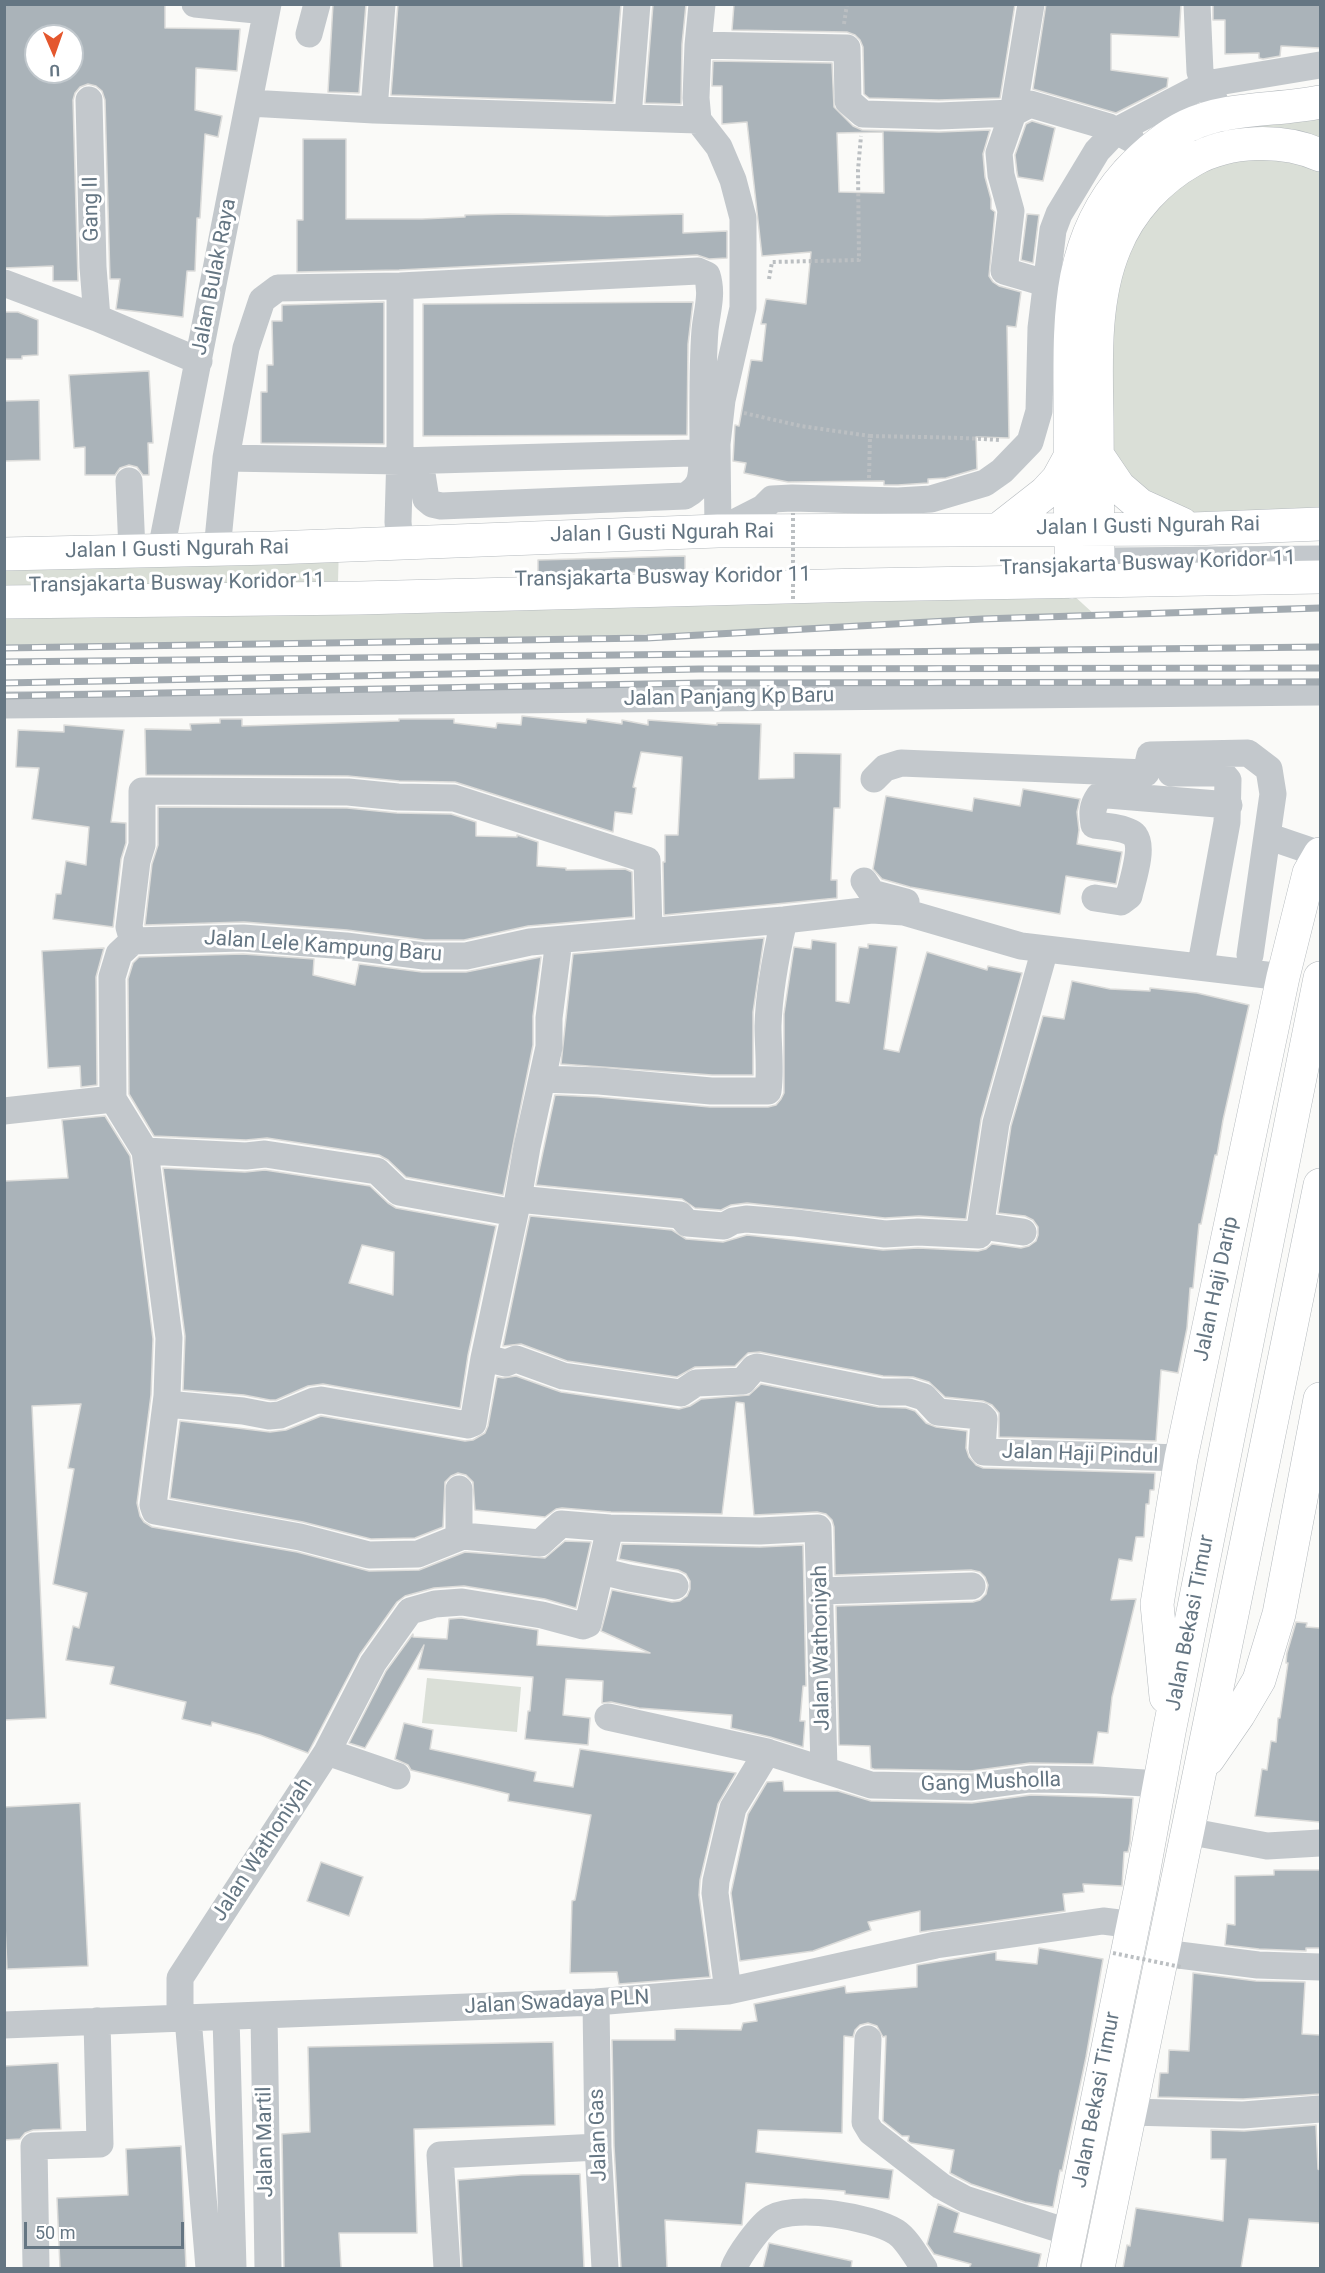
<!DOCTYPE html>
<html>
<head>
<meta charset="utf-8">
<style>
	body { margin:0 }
	#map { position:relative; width:1325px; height:2273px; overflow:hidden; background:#fafaf8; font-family:Roboto,sans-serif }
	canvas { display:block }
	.frame { position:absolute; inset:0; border:6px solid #657683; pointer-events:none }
	.north { position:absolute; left:24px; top:24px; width:60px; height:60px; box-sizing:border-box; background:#fff; border:2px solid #c1c8cd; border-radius:50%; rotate:178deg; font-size:16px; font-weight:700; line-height:24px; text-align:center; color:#657683 }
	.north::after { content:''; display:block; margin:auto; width:21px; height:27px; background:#e4572e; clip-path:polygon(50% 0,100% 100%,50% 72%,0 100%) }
	.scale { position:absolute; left:24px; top:2222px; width:160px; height:27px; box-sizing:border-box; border:3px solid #657683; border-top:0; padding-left:8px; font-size:18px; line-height:21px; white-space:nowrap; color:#657683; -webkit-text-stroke:4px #fff; paint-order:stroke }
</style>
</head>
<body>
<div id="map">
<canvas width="1325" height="2273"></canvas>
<div class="frame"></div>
<div class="north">U</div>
<div class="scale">50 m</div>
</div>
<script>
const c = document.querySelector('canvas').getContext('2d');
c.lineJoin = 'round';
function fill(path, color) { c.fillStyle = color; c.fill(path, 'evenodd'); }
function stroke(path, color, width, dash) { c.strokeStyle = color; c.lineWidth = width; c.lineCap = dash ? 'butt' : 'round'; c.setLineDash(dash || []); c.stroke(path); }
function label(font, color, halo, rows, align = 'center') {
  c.font = font + ' Roboto,sans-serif'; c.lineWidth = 6; c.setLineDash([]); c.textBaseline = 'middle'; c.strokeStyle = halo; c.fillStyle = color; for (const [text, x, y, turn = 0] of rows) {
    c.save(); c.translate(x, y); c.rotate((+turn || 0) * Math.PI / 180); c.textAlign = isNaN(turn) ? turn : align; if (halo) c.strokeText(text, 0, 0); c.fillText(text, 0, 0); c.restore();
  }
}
fill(new Path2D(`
	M 1320,101 L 1320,524 L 1193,529 L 1132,506 L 1069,506 L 1151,150 Z
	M 339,545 L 338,582 L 5,586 L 4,554 Z
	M 1059,582 L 1095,615 L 794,630 L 361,643 L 5,646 L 4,602 Z
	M 427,1678 L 521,1687 L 517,1732 L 422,1723 Z`), '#dadfd7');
const building = new Path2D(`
	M 4,4 L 165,4 L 165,28 L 240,29 L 237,71 L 196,68 L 195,110 L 222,116 L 218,137 L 205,134 L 200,218 L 197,218 L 195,271 L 187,271 L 183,317 L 116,309 L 120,279 L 110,279 L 105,100 L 102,91 L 96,86 L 88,84 L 80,87 L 75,93 L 73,100 L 78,281 L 53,281 L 53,266 L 4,268 ZM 33,36 L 72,36 L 72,72 L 35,72 Z
	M 333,4 L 366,4 L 359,93 L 328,92 Z
	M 398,4 L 621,4 L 613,102 L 391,95 Z
	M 653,4 L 686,4 L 682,44 L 681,104 L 645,103 Z
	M 734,4 L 1015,4 L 1000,98 L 939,100 L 869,98 L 864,94 L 863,47 L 860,40 L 855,35 L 847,32 L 732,30 Z
	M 1046,4 L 1181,4 L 1179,37 L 1111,34 L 1111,70 L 1168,78 L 1167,87 L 1116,113 L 1033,89 Z
	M 1213,4 L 1320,4 L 1320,48 L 1281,46 L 1280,56 L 1263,59 L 1259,58 L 1259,53 L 1225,54 L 1225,20 L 1213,20 Z
	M 713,61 L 832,63 L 834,107 L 853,126 L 862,130 L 939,132 L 990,130 L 983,154 L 985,177 L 991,199 L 991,209 L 995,212 L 989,276 L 993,282 L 999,286 L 1021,292 L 1016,327 L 1007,326 L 1009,438 L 976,437 L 977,469 L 946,478 L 928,479 L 928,483 L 898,485 L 884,485 L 884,481 L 788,482 L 744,473 L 746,463 L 733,461 L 735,425 L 739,426 L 751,360 L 762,361 L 766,324 L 761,324 L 766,299 L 806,304 L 811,252 L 762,256 L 747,122 L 722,124 L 722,86 L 712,86 ZM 883,132 L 884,193 L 839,192 L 837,133 Z
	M 1032,121 L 1055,128 L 1043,181 L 1018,177 L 1017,172 L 1015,155 L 1026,124 Z
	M 303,139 L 346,139 L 346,219 L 422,219 L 465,217 L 465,215 L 509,214 L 607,216 L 683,214 L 683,233 L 727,231 L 727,258 L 709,259 L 697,255 L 399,270 L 297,272 L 297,220 L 303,220 Z
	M 1027,214 L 1039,215 L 1033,263 L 1021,260 Z
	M 384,302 L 384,444 L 261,443 L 261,392 L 267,392 L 267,365 L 273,365 L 272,321 L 282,321 L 282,305 Z
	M 693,302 L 688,344 L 687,435 L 423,436 L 423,304 Z
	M 4,312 L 18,312 L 38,320 L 38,355 L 22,356 L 22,359 L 4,359 Z
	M 149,371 L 153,443 L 148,443 L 149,475 L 143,475 L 137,467 L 129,465 L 120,468 L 115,475 L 85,475 L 85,447 L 74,448 L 69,375 Z
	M 39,400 L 40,460 L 4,461 L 4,401 Z
	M 685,556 L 685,571 L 538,575 L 538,560 Z
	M 522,716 L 586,723 L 587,719 L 622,724 L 622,720 L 648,725 L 648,720 L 717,725 L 717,723 L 761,724 L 759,779 L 794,778 L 794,753 L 841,754 L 840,808 L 834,808 L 831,880 L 837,880 L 837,898 L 664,915 L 663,862 L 665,862 L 665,835 L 678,835 L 682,757 L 641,752 L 633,787 L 636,788 L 632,814 L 615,812 L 613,832 L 455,782 L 399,781 L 348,776 L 146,775 L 145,729 L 191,730 L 190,724 L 220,723 L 220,719 L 242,719 L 242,726 L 399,721 L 399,719 L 454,719 L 454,723 L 496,728 L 497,723 L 521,725 Z
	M 64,725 L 124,730 L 111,822 L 126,823 L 126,843 L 121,859 L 113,927 L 53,919 L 56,894 L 61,894 L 66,861 L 86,865 L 89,827 L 32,819 L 39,768 L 16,767 L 18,730 L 64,732 Z
	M 1023,789 L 1080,799 L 1077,812 L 1079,830 L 1077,844 L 1122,852 L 1116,884 L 1066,876 L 1060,914 L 910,887 L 882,879 L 873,869 L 886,796 L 972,811 L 974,798 L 1020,806 Z
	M 158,807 L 347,808 L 397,813 L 451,814 L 476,822 L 476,836 L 517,837 L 517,835 L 538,842 L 537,866 L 566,868 L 566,870 L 625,869 L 632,872 L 633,917 L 528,926 L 464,940 L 425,940 L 347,930 L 244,922 L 145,925 L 152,864 L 158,845 Z
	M 764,938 L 753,1012 L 753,1075 L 712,1075 L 561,1064 L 573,954 Z
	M 812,940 L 836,943 L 836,1001 L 849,1003 L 859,947 L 868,948 L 868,944 L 897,947 L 884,1049 L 899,1052 L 927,952 L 987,970 L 988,966 L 1022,973 L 981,1119 L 966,1219 L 919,1216 L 885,1218 L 747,1203 L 731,1205 L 721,1210 L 695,1208 L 682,1199 L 536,1185 L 555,1095 L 598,1097 L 710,1107 L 768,1107 L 776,1105 L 781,1099 L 784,1093 L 784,1014 L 794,947 L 811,949 Z
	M 104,948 L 96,977 L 97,1085 L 81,1087 L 80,1066 L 48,1068 L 42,951 Z
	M 243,954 L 314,959 L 313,975 L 355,985 L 359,964 L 422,972 L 466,972 L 541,957 L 533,1016 L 533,1045 L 503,1195 L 406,1177 L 388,1160 L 379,1155 L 267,1138 L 246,1140 L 154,1136 L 129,1094 L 128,979 L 133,963 L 139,957 Z
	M 1072,981 L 1110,989 L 1150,991 L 1150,988 L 1197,993 L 1249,1005 L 1223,1120 L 1217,1155 L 1215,1155 L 1201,1224 L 1199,1224 L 1193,1288 L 1190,1288 L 1187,1328 L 1178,1373 L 1161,1370 L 1156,1441 L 999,1437 L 999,1413 L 992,1405 L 983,1401 L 945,1397 L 929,1382 L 913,1377 L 883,1376 L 760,1352 L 748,1353 L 735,1366 L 695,1367 L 677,1377 L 567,1361 L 521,1344 L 503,1346 L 530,1216 L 672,1230 L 686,1239 L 723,1242 L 747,1235 L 883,1250 L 918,1248 L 978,1251 L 986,1249 L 992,1244 L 1021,1248 L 1029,1246 L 1036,1241 L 1038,1235 L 1038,1227 L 1033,1220 L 1025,1216 L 998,1213 L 1011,1126 L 1043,1016 L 1064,1019 Z
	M 105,1116 L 130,1156 L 153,1339 L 151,1395 L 137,1503 L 140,1516 L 144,1522 L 152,1527 L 297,1552 L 369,1571 L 419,1570 L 465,1552 L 545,1558 L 565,1541 L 591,1542 L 576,1608 L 545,1599 L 464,1586 L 434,1588 L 405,1596 L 397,1602 L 360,1654 L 308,1753 L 260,1735 L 212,1722 L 211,1726 L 182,1719 L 186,1702 L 110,1684 L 114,1667 L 66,1660 L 73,1626 L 79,1628 L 87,1593 L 53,1584 L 74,1469 L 68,1468 L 81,1404 L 32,1406 L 46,1718 L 4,1720 L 4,1181 L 68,1178 L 62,1120 Z
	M 163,1168 L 245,1172 L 265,1170 L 370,1186 L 388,1203 L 396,1208 L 496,1226 L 468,1355 L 460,1408 L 323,1384 L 308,1386 L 276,1400 L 270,1400 L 244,1395 L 183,1390 L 185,1336 ZM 362,1245 L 394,1252 L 393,1295 L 349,1283 Z
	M 516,1376 L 561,1392 L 679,1409 L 690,1406 L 701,1399 L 749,1395 L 761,1384 L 878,1407 L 906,1408 L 915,1411 L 926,1423 L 936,1427 L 967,1431 L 966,1448 L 969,1457 L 976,1465 L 983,1468 L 1155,1473 L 1154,1490 L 1150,1490 L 1149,1504 L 1146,1504 L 1144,1537 L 1136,1537 L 1132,1561 L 1119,1559 L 1111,1600 L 1136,1599 L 1112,1697 L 1108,1733 L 1098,1732 L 1093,1764 L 1030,1763 L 971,1771 L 874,1769 L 871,1768 L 870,1746 L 839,1745 L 836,1606 L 973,1602 L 980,1600 L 986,1594 L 988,1585 L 985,1577 L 980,1572 L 971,1570 L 835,1575 L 834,1527 L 832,1520 L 826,1514 L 817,1512 L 754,1515 L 744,1403 L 736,1402 L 722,1514 L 611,1512 L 562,1508 L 556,1509 L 545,1517 L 475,1510 L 473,1482 L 466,1475 L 458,1473 L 451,1476 L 445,1482 L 443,1527 L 415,1538 L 371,1539 L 303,1522 L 170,1498 L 180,1421 L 270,1432 L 286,1430 L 321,1416 L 465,1441 L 473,1440 L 485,1433 L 488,1426 L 497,1377 L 503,1378 Z
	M 622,1544 L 760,1547 L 803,1545 L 806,1686 L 803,1686 L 800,1721 L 805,1721 L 803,1747 L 770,1737 L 731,1728 L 732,1715 L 639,1708 L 611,1702 L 602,1703 L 603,1681 L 566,1679 L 563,1715 L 590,1718 L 588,1745 L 525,1739 L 528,1711 L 530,1711 L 533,1677 L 418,1669 L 424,1645 L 365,1748 L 349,1743 L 386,1671 L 413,1634 L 413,1637 L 447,1639 L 449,1619 L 461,1618 L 538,1630 L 537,1645 L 650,1653 L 601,1631 L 612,1590 L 672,1602 L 680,1601 L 687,1596 L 690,1589 L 690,1581 L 686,1574 L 678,1570 L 619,1559 Z
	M 1296,1622 L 1307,1623 L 1306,1627 L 1320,1628 L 1320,1822 L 1255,1816 L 1262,1769 L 1267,1770 L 1271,1741 L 1276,1742 L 1278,1718 L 1280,1718 L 1288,1663 L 1286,1663 L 1287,1653 Z
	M 404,1723 L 433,1730 L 430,1749 L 536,1772 L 534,1781 L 573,1787 L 580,1749 L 736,1773 L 718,1804 L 700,1880 L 699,1895 L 710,1977 L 619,1984 L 617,1972 L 570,1973 L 572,1901 L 575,1900 L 591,1815 L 508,1801 L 509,1794 L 411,1770 L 408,1765 L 395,1759 Z
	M 783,1781 L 784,1791 L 838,1791 L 871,1801 L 972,1803 L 1031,1795 L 1133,1798 L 1130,1843 L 1128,1852 L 1124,1852 L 1122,1886 L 1083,1884 L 1084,1892 L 1063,1894 L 1065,1911 L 920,1932 L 920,1911 L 868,1922 L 871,1930 L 813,1951 L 740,1961 L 731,1893 L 748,1814 L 767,1782 Z
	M 80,1803 L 88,1966 L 7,1969 L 4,1903 L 4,1807 Z
	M 321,1862 L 363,1877 L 349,1916 L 307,1901 Z
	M 1274,1870 L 1320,1870 L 1320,1948 L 1306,1948 L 1306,1951 L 1259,1949 L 1225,1945 L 1227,1924 L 1235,1925 L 1235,1876 L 1274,1875 Z
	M 1039,1948 L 1103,1959 L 1086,2057 L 1062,2171 L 1060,2170 L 1053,2207 L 1025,2202 L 971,2184 L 950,2173 L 954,2150 L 911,2143 L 908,2141 L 909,2136 L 902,2136 L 883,2121 L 886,2036 L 883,2037 L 877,2026 L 868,2023 L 860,2025 L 855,2030 L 853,2037 L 844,2036 L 842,2133 L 758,2130 L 756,2152 L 893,2170 L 889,2199 L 845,2194 L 845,2191 L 746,2183 L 742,2225 L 665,2220 L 667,2268 L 621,2268 L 614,2146 L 612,2040 L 675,2040 L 675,2029 L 741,2030 L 743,2023 L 757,2021 L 754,2004 L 845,1986 L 846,1993 L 917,1987 L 917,1965 L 996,1952 L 996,1960 L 1037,1964 Z
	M 1193,1973 L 1256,1981 L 1305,1982 L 1302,2034 L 1320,2035 L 1320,2094 L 1243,2099 L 1158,2097 L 1160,2073 L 1168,2073 L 1169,2050 L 1189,2051 Z
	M 553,2042 L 555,2125 L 414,2129 L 417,2233 L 339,2233 L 341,2268 L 284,2268 L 282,2134 L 310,2132 L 308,2047 Z
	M 58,2063 L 61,2129 L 33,2130 L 25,2133 L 20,2139 L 4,2140 L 4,2066 Z
	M 1316,2125 L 1318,2169 L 1320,2170 L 1320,2223 L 1249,2219 L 1241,2268 L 1123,2268 L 1127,2245 L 1130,2246 L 1136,2208 L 1223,2221 L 1226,2159 L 1211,2159 L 1211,2130 L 1244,2131 Z
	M 181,2146 L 186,2268 L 60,2268 L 57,2198 L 128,2195 L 126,2149 Z
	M 580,2174 L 584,2268 L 462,2268 L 458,2180 L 521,2175 Z
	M 938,2204 L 959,2213 L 954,2232 L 1041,2254 L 1038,2268 L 969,2268 L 971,2264 L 934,2254 L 927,2244 Z
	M 769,2243 L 852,2261 L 851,2268 L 763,2268 Z`);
fill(building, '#aab3b9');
stroke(building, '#dcdcda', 1.5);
const major = new Path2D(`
	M 1096,453 L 1119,487 L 1140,505 L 1182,524
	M 999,529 L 1045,493 L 1058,479 L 1070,457
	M 4,554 L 272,548 L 718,531 L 1193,529 L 1320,524
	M 1098,581 C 1098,527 1097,472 1097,417 C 1096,362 1093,299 1115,247 C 1130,210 1159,179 1193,160 C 1229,140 1282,138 1320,155
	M 1072,582 C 1070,524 1070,467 1070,409 C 1070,324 1065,242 1127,173 C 1144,155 1164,137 1187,126 C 1228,106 1277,111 1320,102
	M 4,602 L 359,598 L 862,585 L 1320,577
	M 1166,1697 L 1157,1604 L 1181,1458 L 1283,977 L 1309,873 L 1320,854
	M 1208,1759 L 1239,1714 L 1259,1680 L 1279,1614 L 1320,1399
	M 1063,2268 L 1140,1891 L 1169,1732 L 1320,978
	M 1098,2268 L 1320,1185`);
stroke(major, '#b5babe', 34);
stroke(new Path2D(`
	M 844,24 L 847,4
	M 769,279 L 772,262 L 859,260 L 858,170 L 861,136
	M 744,413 L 801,426 L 870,436
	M 869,478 L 870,436 C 913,437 956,437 999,440`), '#bbbfc2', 4, [3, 3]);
stroke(new Path2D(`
	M 195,4 L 266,11
	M 702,4 L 698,45 L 696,98 L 698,120 L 719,147 L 733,180 L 743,218 L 743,308 L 722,400 L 717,444 L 718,531 L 763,508 L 772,499 L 792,498 L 898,501 L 931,499 L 985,483 L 1002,471 L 1030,442 L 1039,411 L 1041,328 L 1053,230 L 1059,214 L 1097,151 L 1116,131 L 1206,84 L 1320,65
	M 1031,4 L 1013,113 L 999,153 L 1001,175 L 1011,211 L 1004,271 L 1045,283
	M 1197,4 L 1200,72 L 1214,99
	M 309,34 L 317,4
	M 698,45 L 847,48 L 848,101 L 863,114 L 939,116 L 1013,113 L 1030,104 L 1109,127 L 1131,139
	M 89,100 L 93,267 L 97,318
	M 249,103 L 374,110 L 698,120
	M 374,110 L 382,4
	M 628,117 L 637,4
	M 4,283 L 97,318 L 199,361
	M 400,286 L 400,453 L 398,522 L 400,543
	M 420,461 L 426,499 L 432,504 L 441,506 L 685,496 C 705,485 701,472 702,452
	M 129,481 L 132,551
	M 161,550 L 268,4
	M 217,550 L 226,458 L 246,348 L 262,300 L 278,288 L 400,286 L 698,271 L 707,275 C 713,294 707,310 705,330 C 702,369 703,411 703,450 L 692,453 L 400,461 L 226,458
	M 1079,565 L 1117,561 L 1320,559
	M 4,705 L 1320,692
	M 1171,773 L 1222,773 L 1228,780 L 1227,822 L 1203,953
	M 874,779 L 885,768 L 901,763 L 1146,773 L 1150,755 L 1248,753 L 1269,769 L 1273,794 L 1250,955
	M 1267,836 L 1320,854
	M 864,881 L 872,893 L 906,902
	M 1095,898 L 1121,902 L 1129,896 C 1132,882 1144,848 1135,836 C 1130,828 1104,826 1094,825 C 1092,813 1092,806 1099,796 L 1108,795 L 1229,805
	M 133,941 L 129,927 L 137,861 L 142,845 L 142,791 L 348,792 L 398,797 L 454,798 L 647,860 L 649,931
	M 543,1079 L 599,1081 L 711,1091 L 768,1091 C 771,1070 768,1047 768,1026 C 769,990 776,955 784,920
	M 4,1111 L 113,1099
	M 145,1151 L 246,1156 L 265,1154 L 377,1171 L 399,1192 L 515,1213
	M 518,1199 L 680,1215 L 687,1223 L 724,1226 L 733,1221 L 746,1219 L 796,1223 L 885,1234 L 918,1232 L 979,1235 L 996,1123 L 1045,949
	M 981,1226 L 1023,1232
	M 484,1358 L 518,1199 L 527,1147 L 549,1047 L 549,1018 L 559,940
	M 166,1404 L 243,1411 L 269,1416 L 280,1415 L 314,1401 L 321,1400 L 468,1425 L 473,1423 L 484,1358 L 506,1363 L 516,1359 L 563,1376 L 681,1393 L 696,1383 L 743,1381 L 754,1368 L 757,1367 L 881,1392 L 908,1392 L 924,1397 L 938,1412 L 981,1416 L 984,1419 L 982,1449 L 984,1452 L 1181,1458
	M 459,1489 L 459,1537
	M 601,1571 L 629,1578 L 675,1586
	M 821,1591 L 972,1586
	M 608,1717 L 767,1752
	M 327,1752 L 397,1776
	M 824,1770 L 871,1785 L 972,1787 L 1030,1779 L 1097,1780 L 1160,1784
	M 1187,1831 L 1267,1846 L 1320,1843
	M 1163,1953 L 1258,1965 L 1320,1967
	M 728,1991 L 715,1893 L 716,1881 L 733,1808 L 767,1752 L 824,1770 L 818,1528 L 760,1531 L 610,1528 L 561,1524 L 540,1543 L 463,1536 L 418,1554 L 369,1555 L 300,1537 L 155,1511 L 153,1505 L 167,1396 L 169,1338 L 145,1151 L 113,1099 L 112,977 L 119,954 L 133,941 L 243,938 L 346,946 L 424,956 L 466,956 L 530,942 L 784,920 L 872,910 L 904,912 L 1021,946 L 1283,977
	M 596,2002 L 598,2147 L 605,2268
	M 264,2015 L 268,2268
	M 226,2017 L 233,2268
	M 180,2018 L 180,1978 L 327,1752 L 373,1663 L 410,1611 L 435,1604 L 462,1602 L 542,1615 L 583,1626 L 588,1624 L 610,1528
	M 188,2018 L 209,2268
	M 4,2025 L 596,2002 L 728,1991 L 936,1945 L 1103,1921 L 1119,1923 L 1132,1929
	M 868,2039 L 865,2122 L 871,2132 L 941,2186 L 965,2199 L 1071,2233
	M 1130,2112 L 1243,2115 L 1320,2109
	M 36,2266 L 34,2146 L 100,2144 L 97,2021
	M 447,2268 L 440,2155 L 598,2147
	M 734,2268 C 738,2256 761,2224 772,2218 C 797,2204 872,2217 896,2232 C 907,2239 917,2258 924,2268`), '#c3c8cc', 27);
stroke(major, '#fff', 33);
const rail = new Path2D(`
	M 4,648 L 647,638 L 982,619 L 1320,608
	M 4,662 L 1320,647
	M 4,683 L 699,669 L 1320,668
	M 4,696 L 700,683 L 1320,682`);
stroke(rail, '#a2aab0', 7);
stroke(rail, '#fff', 4.5, [14]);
stroke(new Path2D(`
	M 793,599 L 793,513
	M 1113,1953 L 1181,1967`), '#bbbfc2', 4, [3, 3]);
label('21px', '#657683', '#fff', [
	["Gang II",92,209,-91],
	["Jalan Bulak Raya",215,277,-79],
	["Jalan I Gusti Ngurah Rai",1148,527,-1],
	["Jalan I Gusti Ngurah Rai",662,534,-1],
	["Jalan I Gusti Ngurah Rai",177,550,-1],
	["Transjakarta Busway Koridor 11",1148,564,-2],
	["Transjakarta Busway Koridor 11",663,578,-1],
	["Transjakarta Busway Koridor 11",177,584,-1],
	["Jalan Panjang Kp Baru",729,698,-1],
	["Jalan Lele Kampung Baru",323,947,4],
	["Jalan Haji Darip",1217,1289,-78],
	["Jalan Haji Pindul",1080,1455,2],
	["Jalan Bekasi Timur",1191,1623,-79],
	["Jalan Wathoniyah",822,1648,-91],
	["Gang Musholla",991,1783,-2],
	["Jalan Wathoniyah",263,1850,-57],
	["Jalan Swadaya PLN",557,2003,-3],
	["Jalan Bekasi Timur",1097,2100,-79],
	["Jalan Gas",599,2135,-92],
	["Jalan Martil",266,2142,-91]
]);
</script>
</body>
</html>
